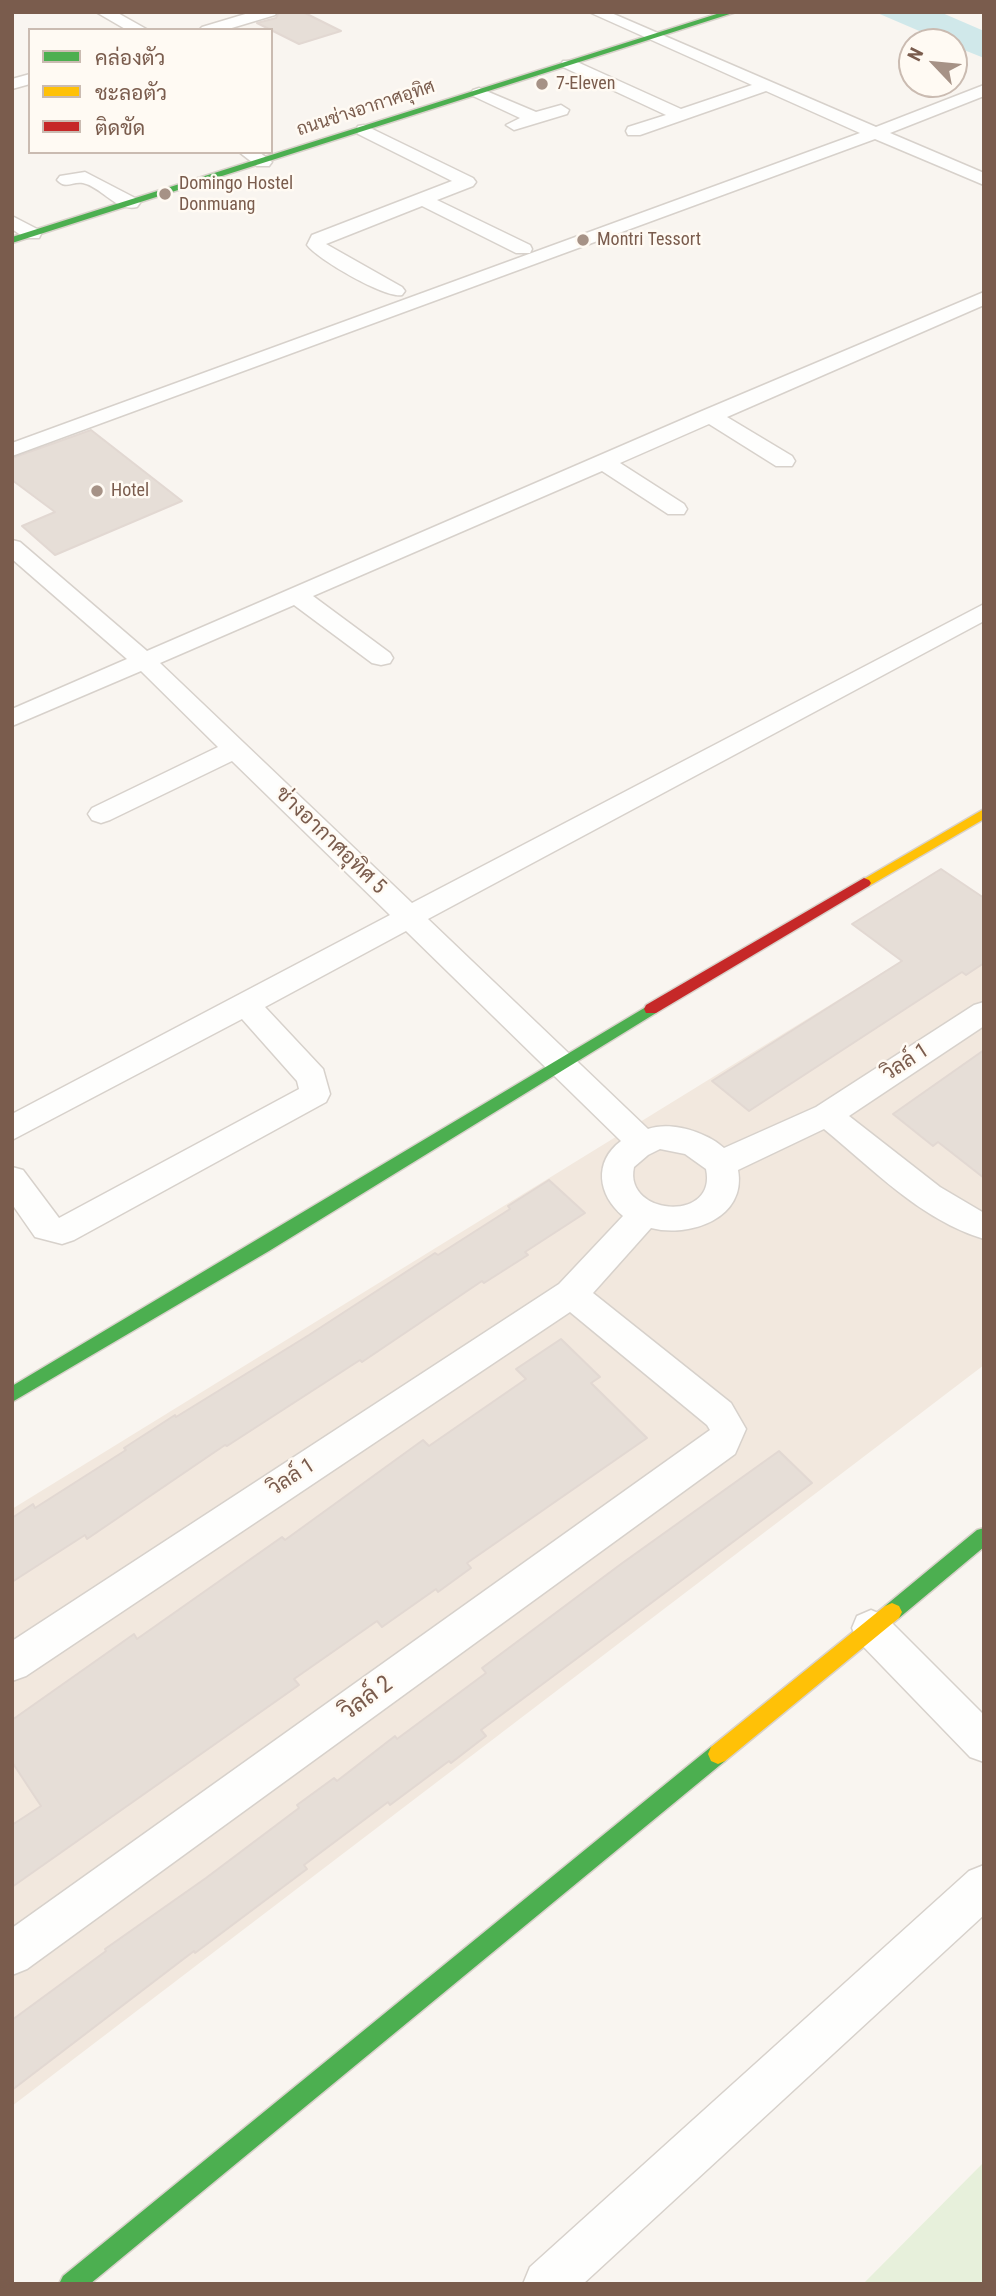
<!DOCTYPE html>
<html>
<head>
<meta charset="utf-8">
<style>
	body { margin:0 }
	#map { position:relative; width:996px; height:2296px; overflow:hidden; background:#f9f5f0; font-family:"Roboto Condensed",Sarabun,sans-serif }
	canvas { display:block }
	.frame { position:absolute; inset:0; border:14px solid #7a5c4d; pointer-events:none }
	.legend { position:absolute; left:28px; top:28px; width:245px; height:126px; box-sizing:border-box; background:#fffaf3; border:2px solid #cabbb1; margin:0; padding:9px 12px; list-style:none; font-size:21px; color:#7a5c4d }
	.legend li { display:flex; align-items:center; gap:14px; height:35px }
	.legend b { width:35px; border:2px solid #cabbb1 }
	.north { position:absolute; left:898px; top:28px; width:70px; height:70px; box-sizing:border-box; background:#fffaf3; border:2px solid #cabbb1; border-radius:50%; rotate:296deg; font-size:19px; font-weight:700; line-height:28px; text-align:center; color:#7a5c4d }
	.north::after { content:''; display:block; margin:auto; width:24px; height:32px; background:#a69286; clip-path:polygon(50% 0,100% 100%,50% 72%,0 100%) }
</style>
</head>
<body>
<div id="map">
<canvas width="996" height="2296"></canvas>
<div class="frame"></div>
<ul class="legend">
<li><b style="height:9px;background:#4caf50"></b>คล่องตัว</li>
<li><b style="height:9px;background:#ffc107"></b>ชะลอตัว</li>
<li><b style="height:9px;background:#c62828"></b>ติดขัด</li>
</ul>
<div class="north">N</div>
</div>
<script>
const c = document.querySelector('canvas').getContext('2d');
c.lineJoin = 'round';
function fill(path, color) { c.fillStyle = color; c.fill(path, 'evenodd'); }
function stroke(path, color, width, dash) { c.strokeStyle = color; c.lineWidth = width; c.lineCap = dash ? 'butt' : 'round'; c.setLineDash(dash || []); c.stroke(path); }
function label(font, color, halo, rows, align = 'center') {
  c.font = font + ' "Roboto Condensed",Sarabun,sans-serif'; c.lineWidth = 5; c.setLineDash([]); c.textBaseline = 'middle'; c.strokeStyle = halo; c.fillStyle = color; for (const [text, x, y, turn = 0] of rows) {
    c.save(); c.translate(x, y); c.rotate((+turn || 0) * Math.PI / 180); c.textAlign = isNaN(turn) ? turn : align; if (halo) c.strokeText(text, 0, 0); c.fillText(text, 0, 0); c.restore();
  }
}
fill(new Path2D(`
	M 984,910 L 984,1365 L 12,2106 L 12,1509 Z`), '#f2e8de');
fill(new Path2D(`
	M 984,2162 L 984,2284 L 863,2284 Z`), '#e7f0db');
fill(new Path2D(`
	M 875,12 L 940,12 L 984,31 L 984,58 L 954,46 L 954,42 L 945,42 Z`), '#d0e8ea');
const building = new Path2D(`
	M 279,12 L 303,12 L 341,31 L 299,44 L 257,23 L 276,18 Z
	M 91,430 L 182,501 L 55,555 L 22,526 L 55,512 L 12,480 L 12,458 Z
	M 941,869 L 984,898 L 984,963 L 966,975 L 962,972 L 749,1111 L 712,1081 L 902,961 L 852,924 Z
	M 984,1050 L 984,1178 L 938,1142 L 933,1146 L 893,1114 Z
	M 549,1180 L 585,1213 L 525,1252 L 528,1255 L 484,1283 L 482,1281 L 362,1362 L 360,1360 L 227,1446 L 225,1445 L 87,1539 L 85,1535 L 12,1582 L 12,1518 L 33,1504 L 35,1508 L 126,1450 L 124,1448 L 175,1415 L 176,1417 L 309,1335 L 435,1253 L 438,1255 L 510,1209 L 508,1206 Z
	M 561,1339 L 600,1377 L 591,1383 L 647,1438 L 467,1563 L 471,1568 L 438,1592 L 436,1589 L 382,1627 L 377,1621 L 294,1679 L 299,1685 L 12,1887 L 12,1825 L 41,1806 L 12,1762 L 12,1720 L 134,1634 L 137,1639 L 282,1537 L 285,1540 L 423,1440 L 429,1446 L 526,1379 L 516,1369 Z
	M 779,1451 L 812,1483 L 481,1730 L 486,1736 L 451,1763 L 449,1761 L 390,1805 L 388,1802 L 304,1865 L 307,1869 L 195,1953 L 194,1951 L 12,2090 L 12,2020 L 106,1951 L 105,1949 L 206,1878 L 299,1808 L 297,1805 L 334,1778 L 337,1781 L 395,1736 L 397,1739 L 486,1673 L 482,1668 L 621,1564 Z`);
fill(building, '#e6ded7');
stroke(building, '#e2d8d2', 2);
const street = new Path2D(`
	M 96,12 L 116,12 L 148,30 L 127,30 Z
	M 252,12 L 277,12 L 275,15 L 225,30 L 199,30 L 202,27 Z
	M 589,12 L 609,12 L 876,127 L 984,85 L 984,96 L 890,133 L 984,173 L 984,185 L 875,139 L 12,456 L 12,443 L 860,133 L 766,91 L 640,135 L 628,135 L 626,131 L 628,127 L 666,115 L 563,67 L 561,64 L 563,61 L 575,61 L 681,109 L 752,85 Z
	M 30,74 L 30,84 L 12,89 L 12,79 Z
	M 479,88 L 536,112 L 561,105 L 569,110 L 567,114 L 514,130 L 506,125 L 520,118 L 473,96 L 471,93 L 473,90 Z
	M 364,125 L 473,178 L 476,182 L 473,186 L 437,200 L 530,245 L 532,249 L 530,253 L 516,253 L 422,206 L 326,244 L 402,287 L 405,291 L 402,295 C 386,299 317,259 307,245 L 312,235 L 452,181 L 358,134 L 356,130 L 358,126 Z
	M 239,152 L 259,152 L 272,162 L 269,166 L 257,166 Z
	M 85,172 L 137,199 L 140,203 L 137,207 C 116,212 102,187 83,183 C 72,181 66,190 57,180 L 60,176 Z
	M 12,216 L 39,230 L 41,234 L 39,238 L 25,238 L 12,229 Z
	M 984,292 L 984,305 L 727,417 L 792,456 L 795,461 L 792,466 L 776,466 L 709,424 L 620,463 L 684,504 L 687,509 L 684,514 L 668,514 L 602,471 L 313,596 L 390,653 L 393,658 L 390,663 L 381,665 L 372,663 L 294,605 L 160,663 L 412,903 L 984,604 L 984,621 L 428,919 L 648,1129 C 671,1121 706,1132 724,1148 L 816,1107 L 974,1005 L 984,1002 L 984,1026 L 849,1116 L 940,1187 L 984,1213 L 984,1239 C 921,1220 874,1170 824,1129 L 738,1170 C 747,1218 690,1238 651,1228 L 593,1293 L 731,1403 L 746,1429 L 735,1454 L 27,1969 L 12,1975 L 12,1928 L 710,1430 L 707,1425 L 570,1312 L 26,1676 L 12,1681 L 12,1641 L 559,1284 L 623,1216 C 598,1195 593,1162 621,1141 L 406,931 L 265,1007 L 323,1069 L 330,1094 L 326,1102 L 74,1240 L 62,1244 L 35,1237 L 12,1204 L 12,1167 L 23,1170 L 59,1218 L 299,1089 L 297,1081 L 242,1019 L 12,1140 L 12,1114 L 390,915 L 232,761 L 110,820 L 101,823 L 92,820 L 88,814 L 92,808 L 218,747 L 141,671 L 12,726 L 12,709 L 127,659 L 12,559 L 12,540 L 20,542 L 147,651 L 702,411 ZM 660,1149 L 685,1154 L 706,1169 C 718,1223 623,1216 634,1167 L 648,1155 Z
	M 871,1610 L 885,1616 L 984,1715 L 984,1762 L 970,1757 L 857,1640 L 852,1628 L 857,1616 Z
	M 984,1865 L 984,1915 L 583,2284 L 523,2284 L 530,2267 L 969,1871 Z`);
const fast = new Path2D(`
	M 723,12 L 736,12 L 12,243 L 12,237 Z
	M 651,1004 L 656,1005 L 658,1009 L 656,1013 L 269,1251 L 12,1402 L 12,1386 Z
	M 984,1528 L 984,1547 L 899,1618 L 892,1621 L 885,1618 L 882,1612 L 885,1606 L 977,1530 Z
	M 718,1744 L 725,1747 L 728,1754 L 725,1761 L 90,2284 L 59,2284 L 63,2276 L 711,1747 Z`);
const slow = new Path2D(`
	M 984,809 L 984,819 L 869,886 L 859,886 L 857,883 Z
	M 892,1603 L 899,1606 L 902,1612 L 899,1618 L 725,1761 L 718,1764 L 711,1761 L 708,1754 L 711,1747 L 885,1606 Z`);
const jam = new Path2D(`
	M 864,878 L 869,880 L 871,883 L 869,886 L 656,1013 L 646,1013 L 644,1009 L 646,1005 Z`);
stroke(street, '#d7d1cb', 3);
stroke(fast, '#d9d2cb', 3);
stroke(slow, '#d9d2cb', 3);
stroke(jam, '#d9d2cb', 3);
fill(street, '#fefefd');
fill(fast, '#4caf50');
fill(slow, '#ffc107');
fill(jam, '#c62828');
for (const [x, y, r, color] of [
	[542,84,7,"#a69286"],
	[165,194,7,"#a69286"],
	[583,240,7,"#a69286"],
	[97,491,7,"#a69286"]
]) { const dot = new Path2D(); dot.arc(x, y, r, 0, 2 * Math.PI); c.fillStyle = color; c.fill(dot); stroke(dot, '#fffaf3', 2.5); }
label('18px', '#7a5c4d', '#fffaf3', [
	["7-Eleven",556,84],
	["Domingo Hostel",179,184],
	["Donmuang",179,205],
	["Montri Tessort",597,240],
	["Hotel",111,491]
], 'left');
label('18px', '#7a5c4d', '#fffaf3', [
	["ถนนช่างอากาศอุทิศ",366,109,-18]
]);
label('21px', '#7a5c4d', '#fffaf3', [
	["ช่างอากาศอุทิศ 5",330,841,44],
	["วิลล์ 1",906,1063,-33],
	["วิลล์ 1",292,1478,-33]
]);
label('24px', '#7a5c4d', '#fffaf3', [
	["วิลล์ 2",367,1699,-36]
]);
</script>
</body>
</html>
